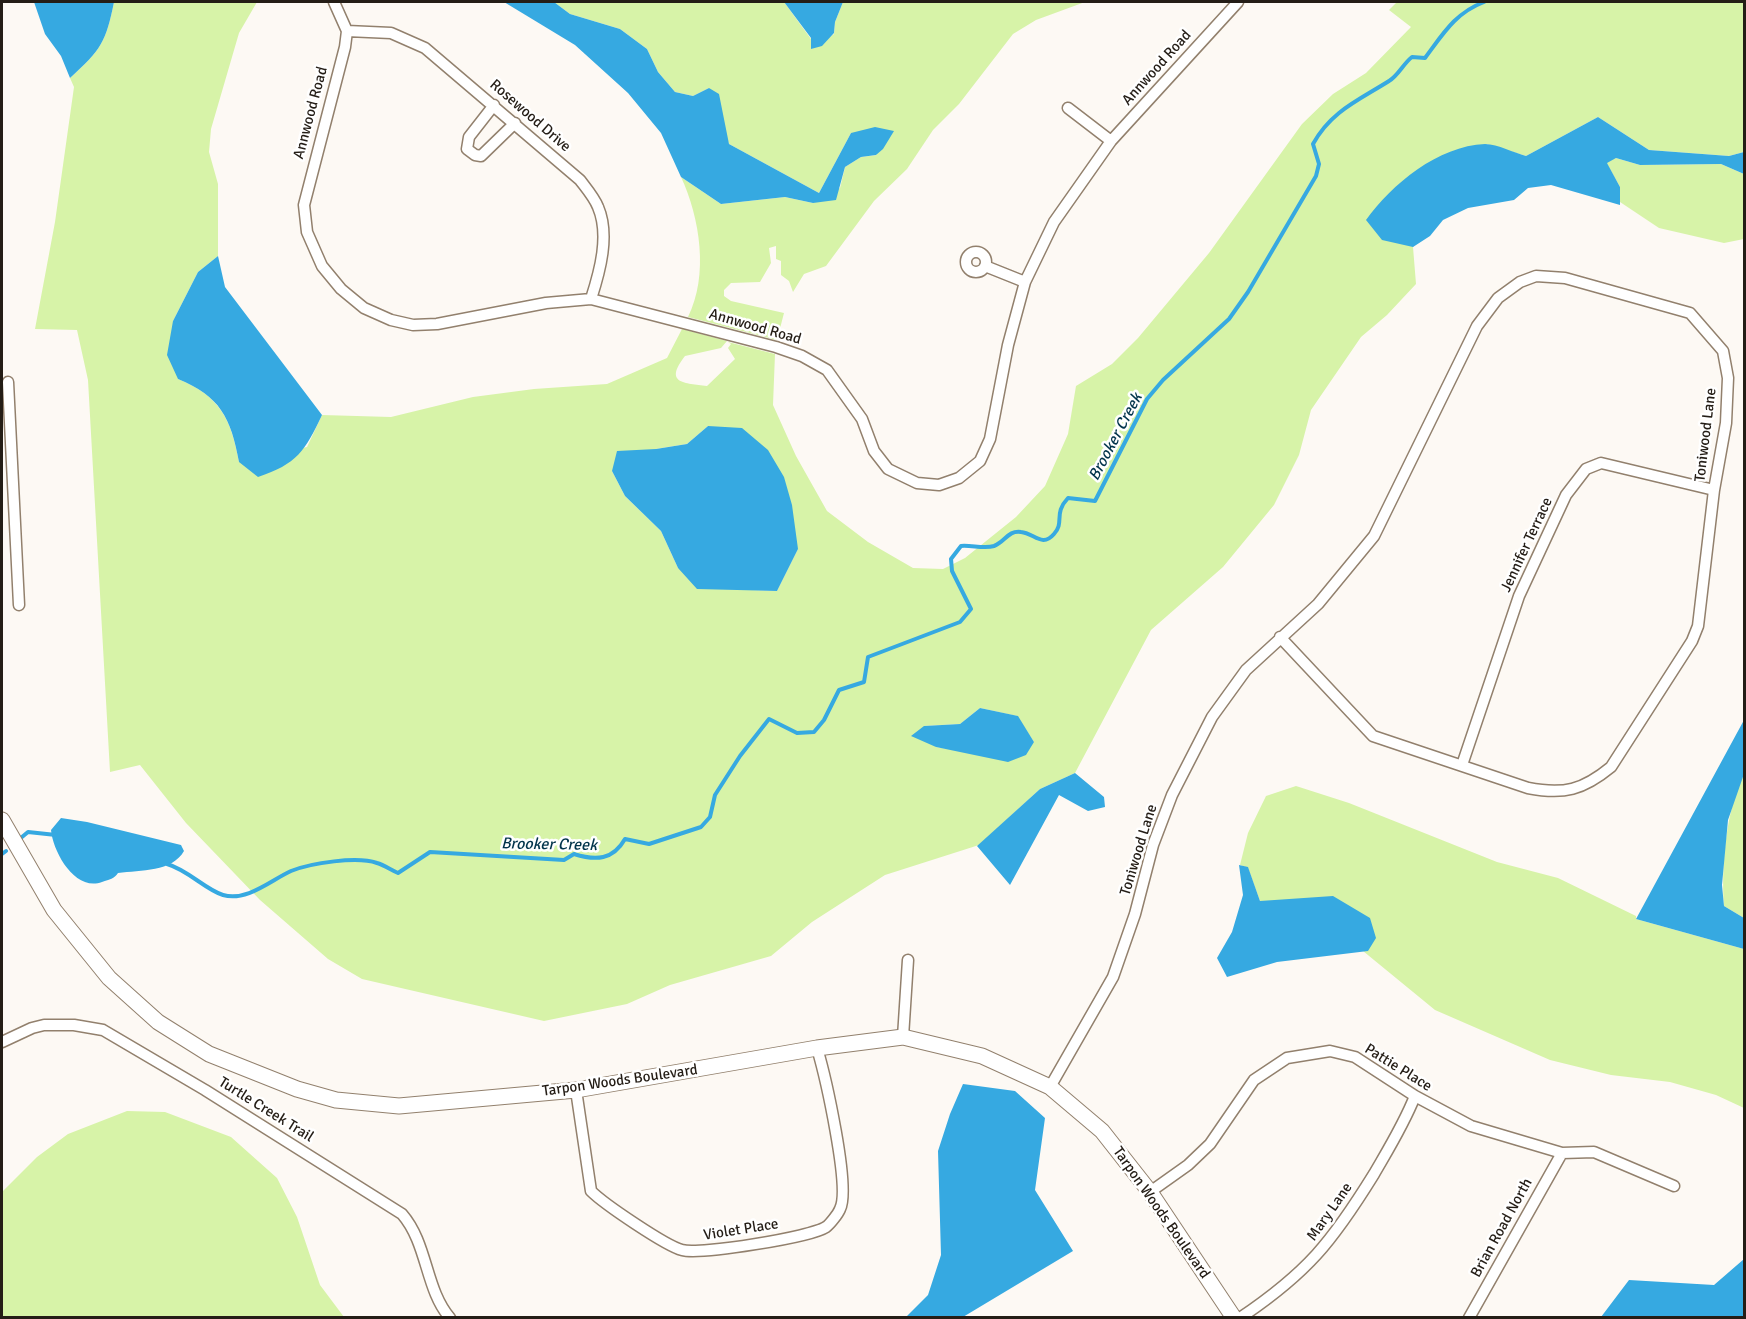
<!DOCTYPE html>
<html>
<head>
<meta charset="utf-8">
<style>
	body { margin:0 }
	#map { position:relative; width:1746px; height:1319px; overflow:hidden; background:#fdf9f4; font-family:Signika,sans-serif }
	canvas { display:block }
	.frame { position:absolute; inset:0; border:3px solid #241d16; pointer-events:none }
</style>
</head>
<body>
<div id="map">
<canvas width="1746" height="1319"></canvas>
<div class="frame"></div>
</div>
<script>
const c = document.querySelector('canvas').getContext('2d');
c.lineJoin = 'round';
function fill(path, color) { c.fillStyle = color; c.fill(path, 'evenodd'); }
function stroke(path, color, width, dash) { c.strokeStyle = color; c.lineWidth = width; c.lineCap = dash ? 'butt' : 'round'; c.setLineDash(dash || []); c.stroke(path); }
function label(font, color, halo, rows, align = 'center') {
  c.font = font + ' Signika,sans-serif'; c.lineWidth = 5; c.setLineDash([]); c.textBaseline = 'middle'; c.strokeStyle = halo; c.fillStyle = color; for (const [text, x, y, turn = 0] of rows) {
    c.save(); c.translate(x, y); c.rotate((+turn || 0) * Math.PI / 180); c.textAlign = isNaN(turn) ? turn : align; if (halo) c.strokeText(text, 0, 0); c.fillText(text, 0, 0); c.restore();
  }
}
fill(new Path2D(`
	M 114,2 L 257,2 L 239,33 L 211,129 L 209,152 L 218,184 L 218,256 L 198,272 L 173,321 L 178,379 C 220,396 231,419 239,462 L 307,447 L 322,415 L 391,417 L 473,397 L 534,389 L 607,384 L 667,358 L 682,329 L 727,341 L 721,348 L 685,356 C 663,384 685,383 707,386 L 735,359 L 728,348 L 731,344 L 728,342 L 775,354 L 773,405 L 796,456 L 827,511 L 868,542 L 913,568 L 943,569 L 965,558 L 1016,517 L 1045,486 L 1068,434 L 1076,386 L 1112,364 L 1138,338 L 1209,253 L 1302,124 L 1333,94 L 1366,73 L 1411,27 L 1389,10 L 1397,2 L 1744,2 L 1744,152 L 1729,156 L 1649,150 L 1598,117 L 1526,156 L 1487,144 L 1413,247 L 1416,284 L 1387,315 L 1361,337 L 1311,410 L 1299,455 L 1274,505 L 1223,567 L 1151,630 L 1075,773 L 1040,789 L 979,845 L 885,875 L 812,922 L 771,956 L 670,985 L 627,1004 L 544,1021 L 362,979 L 328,959 L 260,900 L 186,823 L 140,765 L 110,772 L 88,380 L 77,330 L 35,329 L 55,222 L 74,87 L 70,78 C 101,50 106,42 114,2 ZM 708,426 L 798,549 L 777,591 L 726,589 L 678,568 L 661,531 L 625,496 L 612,471 L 656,449 L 687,444 ZM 980,708 L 1017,716 L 1034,742 L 968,752 L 936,747 L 924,726 L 960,724 Z
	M 554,2 L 784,2 L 811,39 L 811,49 L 834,34 L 835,22 L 843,2 L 1085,2 L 1036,20 L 1013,34 L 959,104 L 933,130 L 907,169 L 874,201 L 826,266 L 804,274 L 793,292 L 789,281 L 781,275 L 781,261 L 776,259 L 776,246 L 769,248 L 771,263 L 760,282 L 731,283 L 724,290 L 724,296 L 731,301 L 784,313 L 777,340 L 688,317 C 709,275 700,218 681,177 L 721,204 L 785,197 L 813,203 L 840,188 L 845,167 L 861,157 L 877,155 L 851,133 L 819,193 L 729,144 L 709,88 L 693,96 L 675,92 L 658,72 L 647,49 L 620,29 L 570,14 Z
	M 1616,158 L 1640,165 L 1721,164 L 1744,174 L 1744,239 L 1724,243 L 1659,228 L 1620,202 L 1620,187 L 1606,162 Z
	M 1744,774 L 1744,918 L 1724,906 C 1721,867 1726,809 1744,774 Z
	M 1296,786 L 1349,803 L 1497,862 L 1558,878 L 1636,916 L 1636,919 L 1744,949 L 1744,1108 L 1716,1095 L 1670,1082 L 1611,1075 L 1550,1060 L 1435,1010 L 1363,951 L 1368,951 L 1260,901 L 1248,868 L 1240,865 L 1248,833 L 1266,796 Z
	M 127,1111 L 165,1112 L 231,1137 L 277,1178 L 297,1217 L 320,1285 L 344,1317 L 2,1317 L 2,1192 L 37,1157 L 68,1134 Z`), '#d7f3a8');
fill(new Path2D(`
	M 34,2 L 114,2 C 106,42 101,50 70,78 L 61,56 L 45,34 Z
	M 504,2 L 554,2 L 570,14 L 620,29 L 647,49 L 658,72 L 675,92 L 693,96 L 709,88 L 719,94 L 729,144 L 819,193 L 851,133 L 875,127 L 894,131 L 883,149 L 876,155 L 861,157 L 845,167 L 836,200 L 813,203 L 785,197 L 721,204 L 681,177 L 661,133 L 628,93 L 575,45 Z
	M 784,2 L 843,2 L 835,22 L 834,33 L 822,46 L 811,49 L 811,38 Z
	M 1598,117 L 1649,150 L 1729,156 L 1744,152 L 1744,174 L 1721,164 L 1640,165 L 1616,158 L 1607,163 L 1620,187 L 1620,205 L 1551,185 L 1528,188 L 1514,200 L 1468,208 L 1443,220 L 1430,236 L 1413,247 L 1382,240 L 1366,220 C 1392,184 1438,146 1485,144 C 1498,144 1514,153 1526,156 Z
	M 218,256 L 225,287 L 322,415 C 305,451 297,464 258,477 L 239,462 C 231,418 220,396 178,379 L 167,355 L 173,321 L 198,272 Z
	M 708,426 L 742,428 L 768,450 L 784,477 L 792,505 L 798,549 L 777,591 L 697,589 L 678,568 L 661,531 L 625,496 L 612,471 L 617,451 L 656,449 L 687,444 Z
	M 980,708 L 1018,716 L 1034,742 L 1026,755 L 1008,762 L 936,747 L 911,736 L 924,726 L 960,724 Z
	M 1744,720 L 1744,774 L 1728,820 L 1722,885 L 1724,906 L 1744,918 L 1744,949 L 1636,919 Z
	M 1075,773 L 1104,797 L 1105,807 L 1088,811 L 1059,795 L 1010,885 L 977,846 L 1040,789 Z
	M 61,818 L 87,822 L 181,845 L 184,851 C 172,872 141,870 118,873 C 114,879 110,879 102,882 C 75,892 53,852 51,830 Z
	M 1239,865 L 1248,867 L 1260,901 L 1333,896 L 1370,918 L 1376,938 L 1368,951 L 1277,962 L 1227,977 L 1217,958 L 1232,932 L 1243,895 Z
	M 963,1084 L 1015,1091 L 1045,1118 L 1035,1190 L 1073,1251 L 963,1317 L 906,1317 L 928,1295 L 941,1255 L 938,1151 L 950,1114 Z
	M 1744,1259 L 1744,1317 L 1601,1317 L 1629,1280 L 1714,1285 Z`), '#36a9e1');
stroke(new Path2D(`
	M 22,837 L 28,832 L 56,835
	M 2,854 L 6,851
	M 167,864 C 188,870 206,890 223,895 C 247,902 271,880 291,871 C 311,863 357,856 377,863 C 384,865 391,870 398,873 L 430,852 L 564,860 L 574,854 C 596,861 613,860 625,839 L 649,844 L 701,827 L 710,817 L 715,795 L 740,756 L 769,719 L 797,733 L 814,732 L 824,720 L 839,690 L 864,682 L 868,657 L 960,622 L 971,609 L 952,571 L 951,559 L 961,546 C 971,545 985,549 994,546 C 1005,542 1008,530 1021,532 C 1034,533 1042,548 1054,534 C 1065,522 1053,514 1068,498 L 1095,501 L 1147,399 L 1163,380 L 1229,319 L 1248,292 L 1316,176 L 1319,164 L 1313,144 C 1331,111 1359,100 1389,81 C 1398,76 1403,64 1412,57 L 1425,58 C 1443,34 1455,13 1484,2`), '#36a9e1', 4);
const street = new Path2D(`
	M 334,2 L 347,31 L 345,47 L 304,205 L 307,232 L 322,266 L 341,289 L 364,308 L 391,320 L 413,325 L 437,324 L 546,303 L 591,299 L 776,347 L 802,356 L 827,370 L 862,419 L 874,451 L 888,469 L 917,483 L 939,485 L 959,478 L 980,461 L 990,439 L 1008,345 L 1025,282 L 1054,222 L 1111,141 L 1238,2
	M 347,31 L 391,33 L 425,48 L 580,180 C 586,188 594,197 598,207 C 610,235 600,271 591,299
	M 494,105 L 469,137 L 467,149 L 475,155 L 481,156 L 515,123
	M 1068,108 L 1111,141
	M966 262a10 10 0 1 1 20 0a10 10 0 1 1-20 0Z
	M 985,266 L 1025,282
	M 8,382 L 19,605
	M 1462,765 L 1519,596 L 1566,495 L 1586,469 L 1601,463 L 1714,490
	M 903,1037 L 908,960
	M 2,1042 L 32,1028 L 44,1025 L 74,1025 L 103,1030 L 205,1090 L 402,1214 C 428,1244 425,1289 450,1318
	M 1050,1087 L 1113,977 L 1135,914 L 1153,845 L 1172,795 L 1212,717 L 1246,670 L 1318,604 L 1374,536 L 1477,326 L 1498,298 L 1520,282 L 1536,276 L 1565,278 L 1690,313 L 1723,351 L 1728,378 L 1726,423 L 1714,490 L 1698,626 L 1692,641 L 1611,767 C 1583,790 1564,795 1528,788 L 1373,736 L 1280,637
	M 576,1090 L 591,1191 C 604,1204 666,1246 682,1250 C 700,1255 811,1237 826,1227 C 830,1224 838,1214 840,1209 C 851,1188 825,1075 817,1048
	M 1150,1192 L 1188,1165 L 1210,1144 L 1254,1080 L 1287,1058 L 1330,1051 L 1355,1057 L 1415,1096 L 1471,1126 L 1562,1153 L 1594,1152 L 1674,1186
	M 1240,1318 C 1307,1273 1332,1242 1374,1174 C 1389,1148 1404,1124 1415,1096
	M 1469,1318 L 1562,1153`);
const secondary = new Path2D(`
	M 2,820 L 54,910 L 109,978 L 158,1022 L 209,1054 L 297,1089 L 336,1100 L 399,1106 L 576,1090 L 817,1048 L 903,1037 L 982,1056 L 1050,1087 L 1102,1131 L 1150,1192 L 1234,1318`);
stroke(street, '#92806d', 13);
stroke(secondary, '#92806d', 17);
stroke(street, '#fff', 10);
stroke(secondary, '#fff', 15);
label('15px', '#241d16', '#fff', [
	["Annwood Road",1157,68,-48],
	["Annwood Road",311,113,-75],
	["Rosewood Drive",530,116,41],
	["Annwood Road",755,327,16],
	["Toniwood Lane",1706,435,-83],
	["Jennifer Terrace",1527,545,-65],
	["Toniwood Lane",1139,850,-73],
	["Pattie Place",1398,1068,32],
	["Tarpon Woods Boulevard",620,1081,-8],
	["Turtle Creek Trail",266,1110,32],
	["Mary Lane",1330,1212,-55],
	["Tarpon Woods Boulevard",1161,1213,55],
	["Brian Road North",1502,1228,-61],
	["Violet Place",741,1230,-9]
]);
label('italic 16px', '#02344b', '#fff', [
	["Brooker Creek",1116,437,-62],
	["Brooker Creek",549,845,1]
]);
</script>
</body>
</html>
